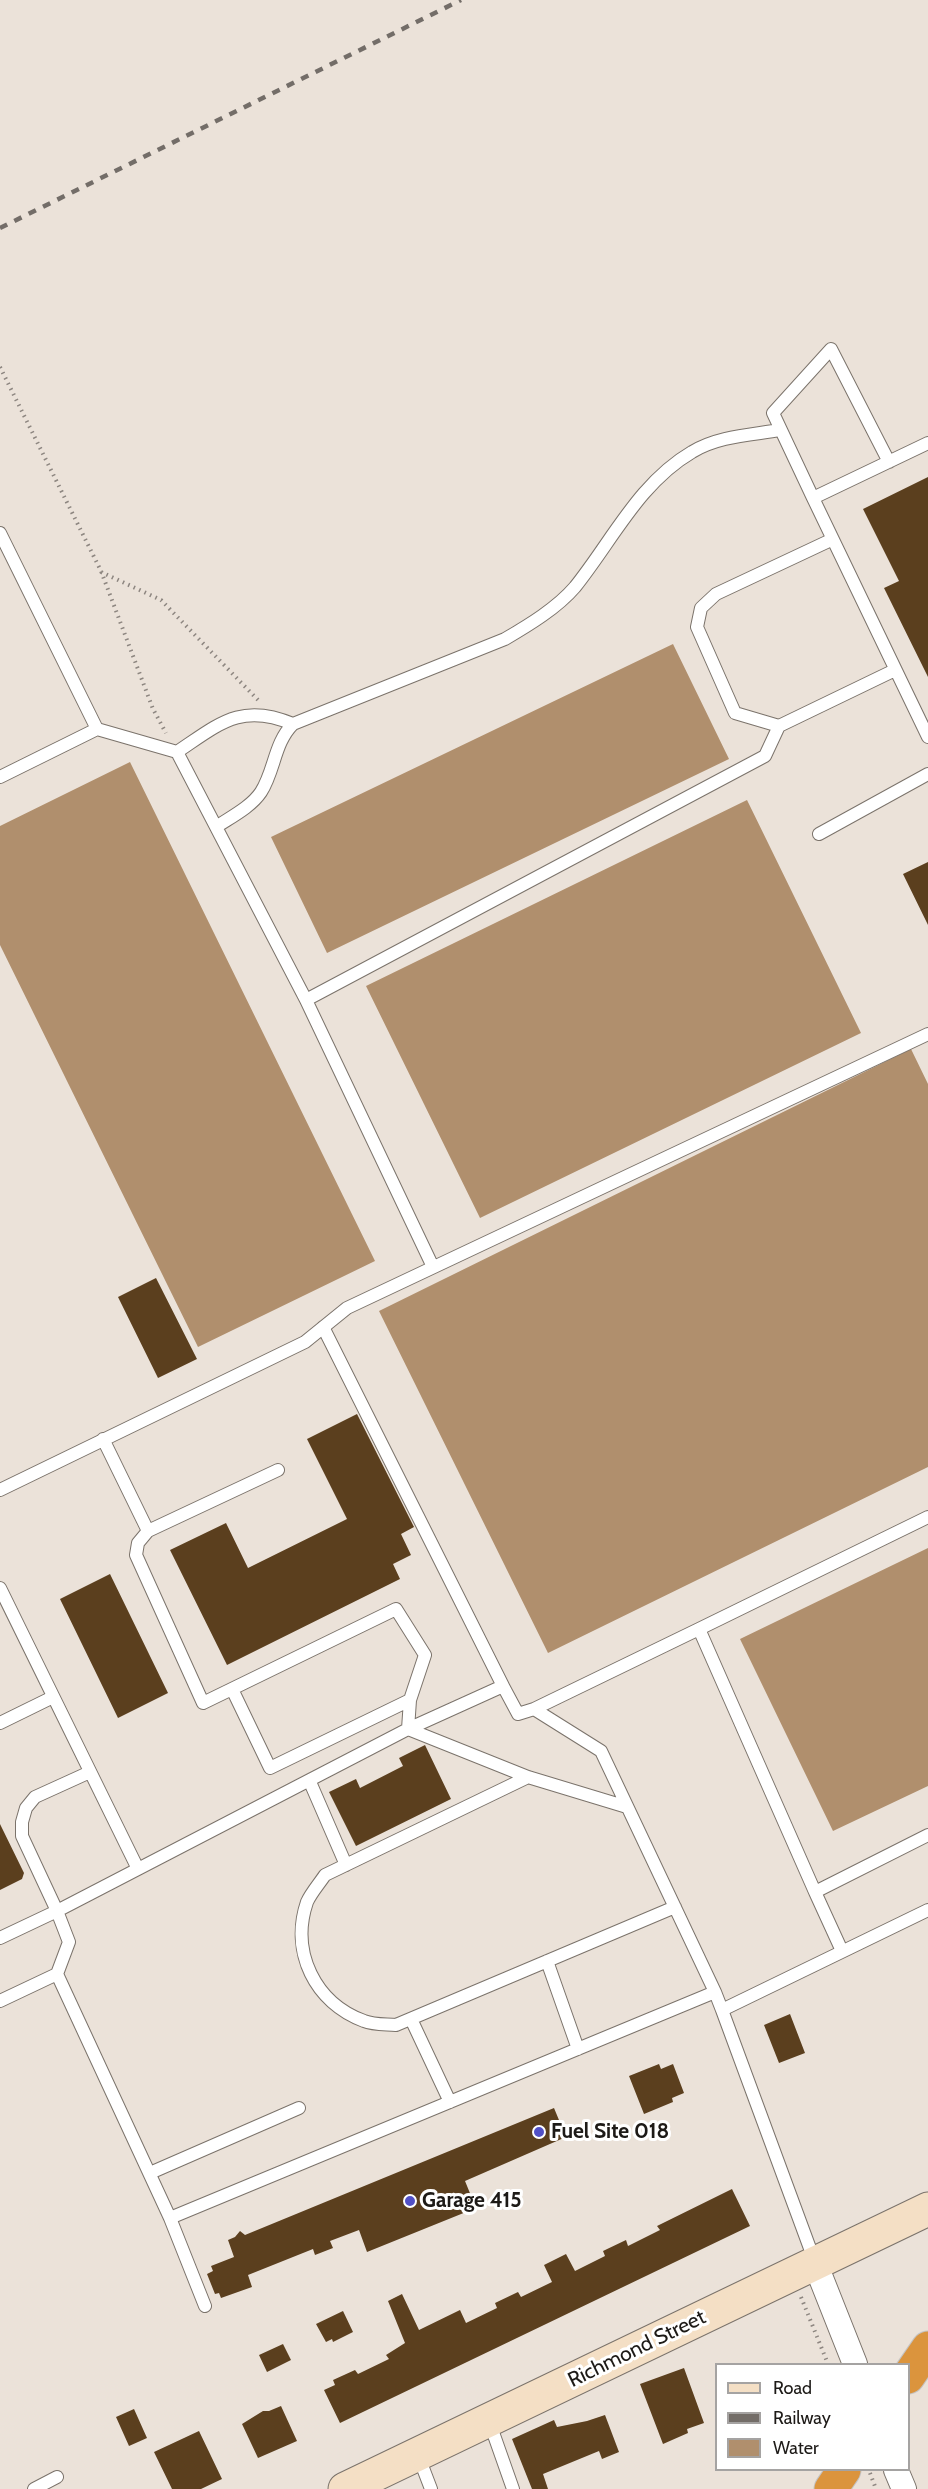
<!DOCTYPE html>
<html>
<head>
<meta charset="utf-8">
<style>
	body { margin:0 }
	#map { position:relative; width:928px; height:2489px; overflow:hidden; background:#ebe2d9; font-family:Cabin,sans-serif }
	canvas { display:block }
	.legend { position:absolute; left:715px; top:2363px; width:195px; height:108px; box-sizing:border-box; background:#fff; border:2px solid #a5a3a2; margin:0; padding:8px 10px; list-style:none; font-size:18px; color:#1d1a17 }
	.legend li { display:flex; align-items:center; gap:12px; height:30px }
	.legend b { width:30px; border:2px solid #a5a3a2 }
</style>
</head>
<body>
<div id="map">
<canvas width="928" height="2489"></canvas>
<ul class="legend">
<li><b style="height:8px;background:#f4dfc5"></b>Road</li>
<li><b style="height:8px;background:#736d68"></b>Railway</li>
<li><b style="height:16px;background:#b08f6d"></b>Water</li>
</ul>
</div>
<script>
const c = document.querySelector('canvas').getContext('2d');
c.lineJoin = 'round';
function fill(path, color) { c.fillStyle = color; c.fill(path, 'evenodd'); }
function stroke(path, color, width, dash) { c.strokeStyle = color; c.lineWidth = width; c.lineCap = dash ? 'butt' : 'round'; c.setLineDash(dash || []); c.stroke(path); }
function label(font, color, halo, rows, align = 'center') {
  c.font = font + ' Cabin,sans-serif'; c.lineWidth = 6; c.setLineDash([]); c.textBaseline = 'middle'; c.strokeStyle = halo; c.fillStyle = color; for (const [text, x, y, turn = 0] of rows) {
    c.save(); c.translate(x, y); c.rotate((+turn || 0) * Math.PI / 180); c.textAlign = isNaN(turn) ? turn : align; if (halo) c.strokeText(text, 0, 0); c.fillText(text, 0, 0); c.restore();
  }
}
fill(new Path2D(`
	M 673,644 L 729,759 L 327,953 L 271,837 Z
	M 130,762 L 375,1261 L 198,1347 L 0,945 L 0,826 Z
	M 747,800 L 861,1033 L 480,1218 L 366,986 Z
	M 911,1049 L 928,1084 L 928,1467 L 548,1653 L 379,1311 Z
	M 928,1548 L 928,1786 L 833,1831 L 740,1639 Z`), '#b08f6d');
fill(new Path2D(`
	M 928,477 L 928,677 L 884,588 L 899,581 L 863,509 Z
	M 928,862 L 928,925 L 903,874 Z
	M 156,1278 L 197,1359 L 158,1378 L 118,1297 Z
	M 357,1414 L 414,1527 L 401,1534 L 411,1555 L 393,1564 L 400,1579 L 227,1665 L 170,1550 L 226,1523 L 248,1568 L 347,1519 L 307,1439 Z
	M 110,1574 L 168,1693 L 118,1718 L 60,1599 Z
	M 425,1745 L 451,1799 L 356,1846 L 329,1792 L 356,1779 L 360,1788 L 403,1766 L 399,1758 Z
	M 0,1824 L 24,1873 L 22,1879 L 0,1890 Z
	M 790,2014 L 805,2053 L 779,2063 L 764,2025 Z
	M 659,2064 L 661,2069 L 673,2064 L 684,2093 L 672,2098 L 673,2102 L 644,2114 L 629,2076 Z
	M 554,2108 L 566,2137 L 465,2181 L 476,2208 L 367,2252 L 359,2230 L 330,2241 L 333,2248 L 315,2255 L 313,2249 L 248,2275 L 252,2287 L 221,2298 L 219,2293 L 215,2294 L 207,2274 L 213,2271 L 211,2266 L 234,2257 L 228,2240 L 235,2237 L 240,2231 L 245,2235 Z
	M 732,2189 L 750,2226 L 340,2423 L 324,2390 L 335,2385 L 333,2380 L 355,2370 L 358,2374 L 389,2359 L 386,2355 L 405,2343 L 388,2301 L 402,2294 L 419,2330 L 460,2310 L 466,2323 L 497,2308 L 495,2303 L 518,2292 L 521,2297 L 552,2282 L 544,2265 L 566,2254 L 575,2271 L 605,2256 L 603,2251 L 626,2240 L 628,2246 L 660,2230 L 657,2226 Z
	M 343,2311 L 353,2332 L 333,2342 L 332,2339 L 326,2342 L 316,2324 Z
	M 283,2344 L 291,2360 L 267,2372 L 259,2355 Z
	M 684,2368 L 704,2423 L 687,2429 L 688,2433 L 663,2444 L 640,2384 Z
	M 281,2406 L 297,2441 L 258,2458 L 242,2424 L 263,2411 L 269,2411 Z
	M 134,2409 L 147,2438 L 129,2446 L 116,2417 Z
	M 605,2415 L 619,2452 L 602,2459 L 599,2451 L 543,2474 L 548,2489 L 532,2489 L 512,2439 L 554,2420 L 557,2427 L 587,2421 Z
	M 199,2431 L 222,2479 L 201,2489 L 172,2489 L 154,2452 Z`), '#5b3f1e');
const service = new Path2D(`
	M 928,443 L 813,498 L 928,737
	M 813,498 L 773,413 L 831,349 L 889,462
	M 0,533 L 97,729
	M 831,540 L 716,594 L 701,608 L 697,627 L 735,713 L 779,726 L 895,670
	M 177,752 C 219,724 241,702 293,724 L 505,639 C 529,625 557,608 575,587 C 612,541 639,483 692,452 C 718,436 751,435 780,430
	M 0,777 L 97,729 L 177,752 L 306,1000 L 433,1267
	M 216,827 C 231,817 251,807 261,792 C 275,770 274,743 293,724
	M 819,834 L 928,774
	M 306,1000 L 765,756 L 779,726
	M 323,1327 L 503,1686
	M 103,1439 L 148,1531
	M 278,1470 L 148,1531 L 138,1543 L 136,1555 L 203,1703 L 396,1609 L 425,1655 L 410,1700 L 408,1729 L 503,1686 L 518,1714 L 534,1709
	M 0,1490 L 305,1342 L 347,1308 L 928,1034
	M 0,1588 L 138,1869 L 57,1911 L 69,1942 L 57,1974 L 170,2218 L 715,1992 L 722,2010
	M 699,1629 L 534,1709 L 601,1751 L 715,1992
	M 232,1689 L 270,1768 L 410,1700
	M 0,1723 L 53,1697
	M 528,1777 L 325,1875 C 319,1884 311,1893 307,1902 C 290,1952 315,2003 364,2021 C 374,2025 386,2024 396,2025 L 675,1907
	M 310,1782 L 346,1865
	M 138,1869 L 408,1729 L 528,1777 L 627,1807
	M 815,1892 L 699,1629 L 928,1517
	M 0,1938 L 57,1911 L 22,1836 L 22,1822 L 26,1808 L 35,1797 L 90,1772
	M 842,1951 L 815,1892 L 928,1835
	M 547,1961 L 578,2049
	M 0,2001 L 57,1974
	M 411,2019 L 450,2102
	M 150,2173 L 299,2108
	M 170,2218 L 205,2306
	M 815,2262 L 722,2010 L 928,1910
	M 489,2421 L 513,2489
	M 418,2455 L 431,2489
	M 34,2489 L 57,2477`);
const minor = new Path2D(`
	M 815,2263 L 855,2364
	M 896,2470 L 904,2489`);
const secondary = new Path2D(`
	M 345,2489 L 928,2209`);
const motorway = new Path2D(`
	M 908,2377 L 928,2348
	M 831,2489 L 844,2470`);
stroke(service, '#7b736b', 14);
stroke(minor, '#7b736b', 26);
stroke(secondary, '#7b736b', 35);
stroke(motorway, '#c4c3c3', 35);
stroke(new Path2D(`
	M 0,367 L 101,571 L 153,709 L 166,733
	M 101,572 L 161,600 L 258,700
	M 801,2297 L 828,2364
	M 870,2473 L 876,2489`), '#8d8680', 4, [1.5, 4.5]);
stroke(service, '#fff', 12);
stroke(minor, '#fff', 24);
stroke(secondary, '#f4dfc5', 33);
stroke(motorway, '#db943d', 33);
stroke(new Path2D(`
	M 0,228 L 461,0`), '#736d68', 4.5, [8, 8]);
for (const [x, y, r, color] of [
	[539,2132,6,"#5150c7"],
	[410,2201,6,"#5150c7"]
]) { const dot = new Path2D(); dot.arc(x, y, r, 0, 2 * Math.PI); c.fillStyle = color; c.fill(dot); stroke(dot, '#fff', 2); }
label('bold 21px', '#1d1a17', '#fff', [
	["Fuel Site 018",551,2132],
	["Garage 415",422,2201]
], 'left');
label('21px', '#1d1a17', '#fff', [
	["Richmond Street",637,2349,-26]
]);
</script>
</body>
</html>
